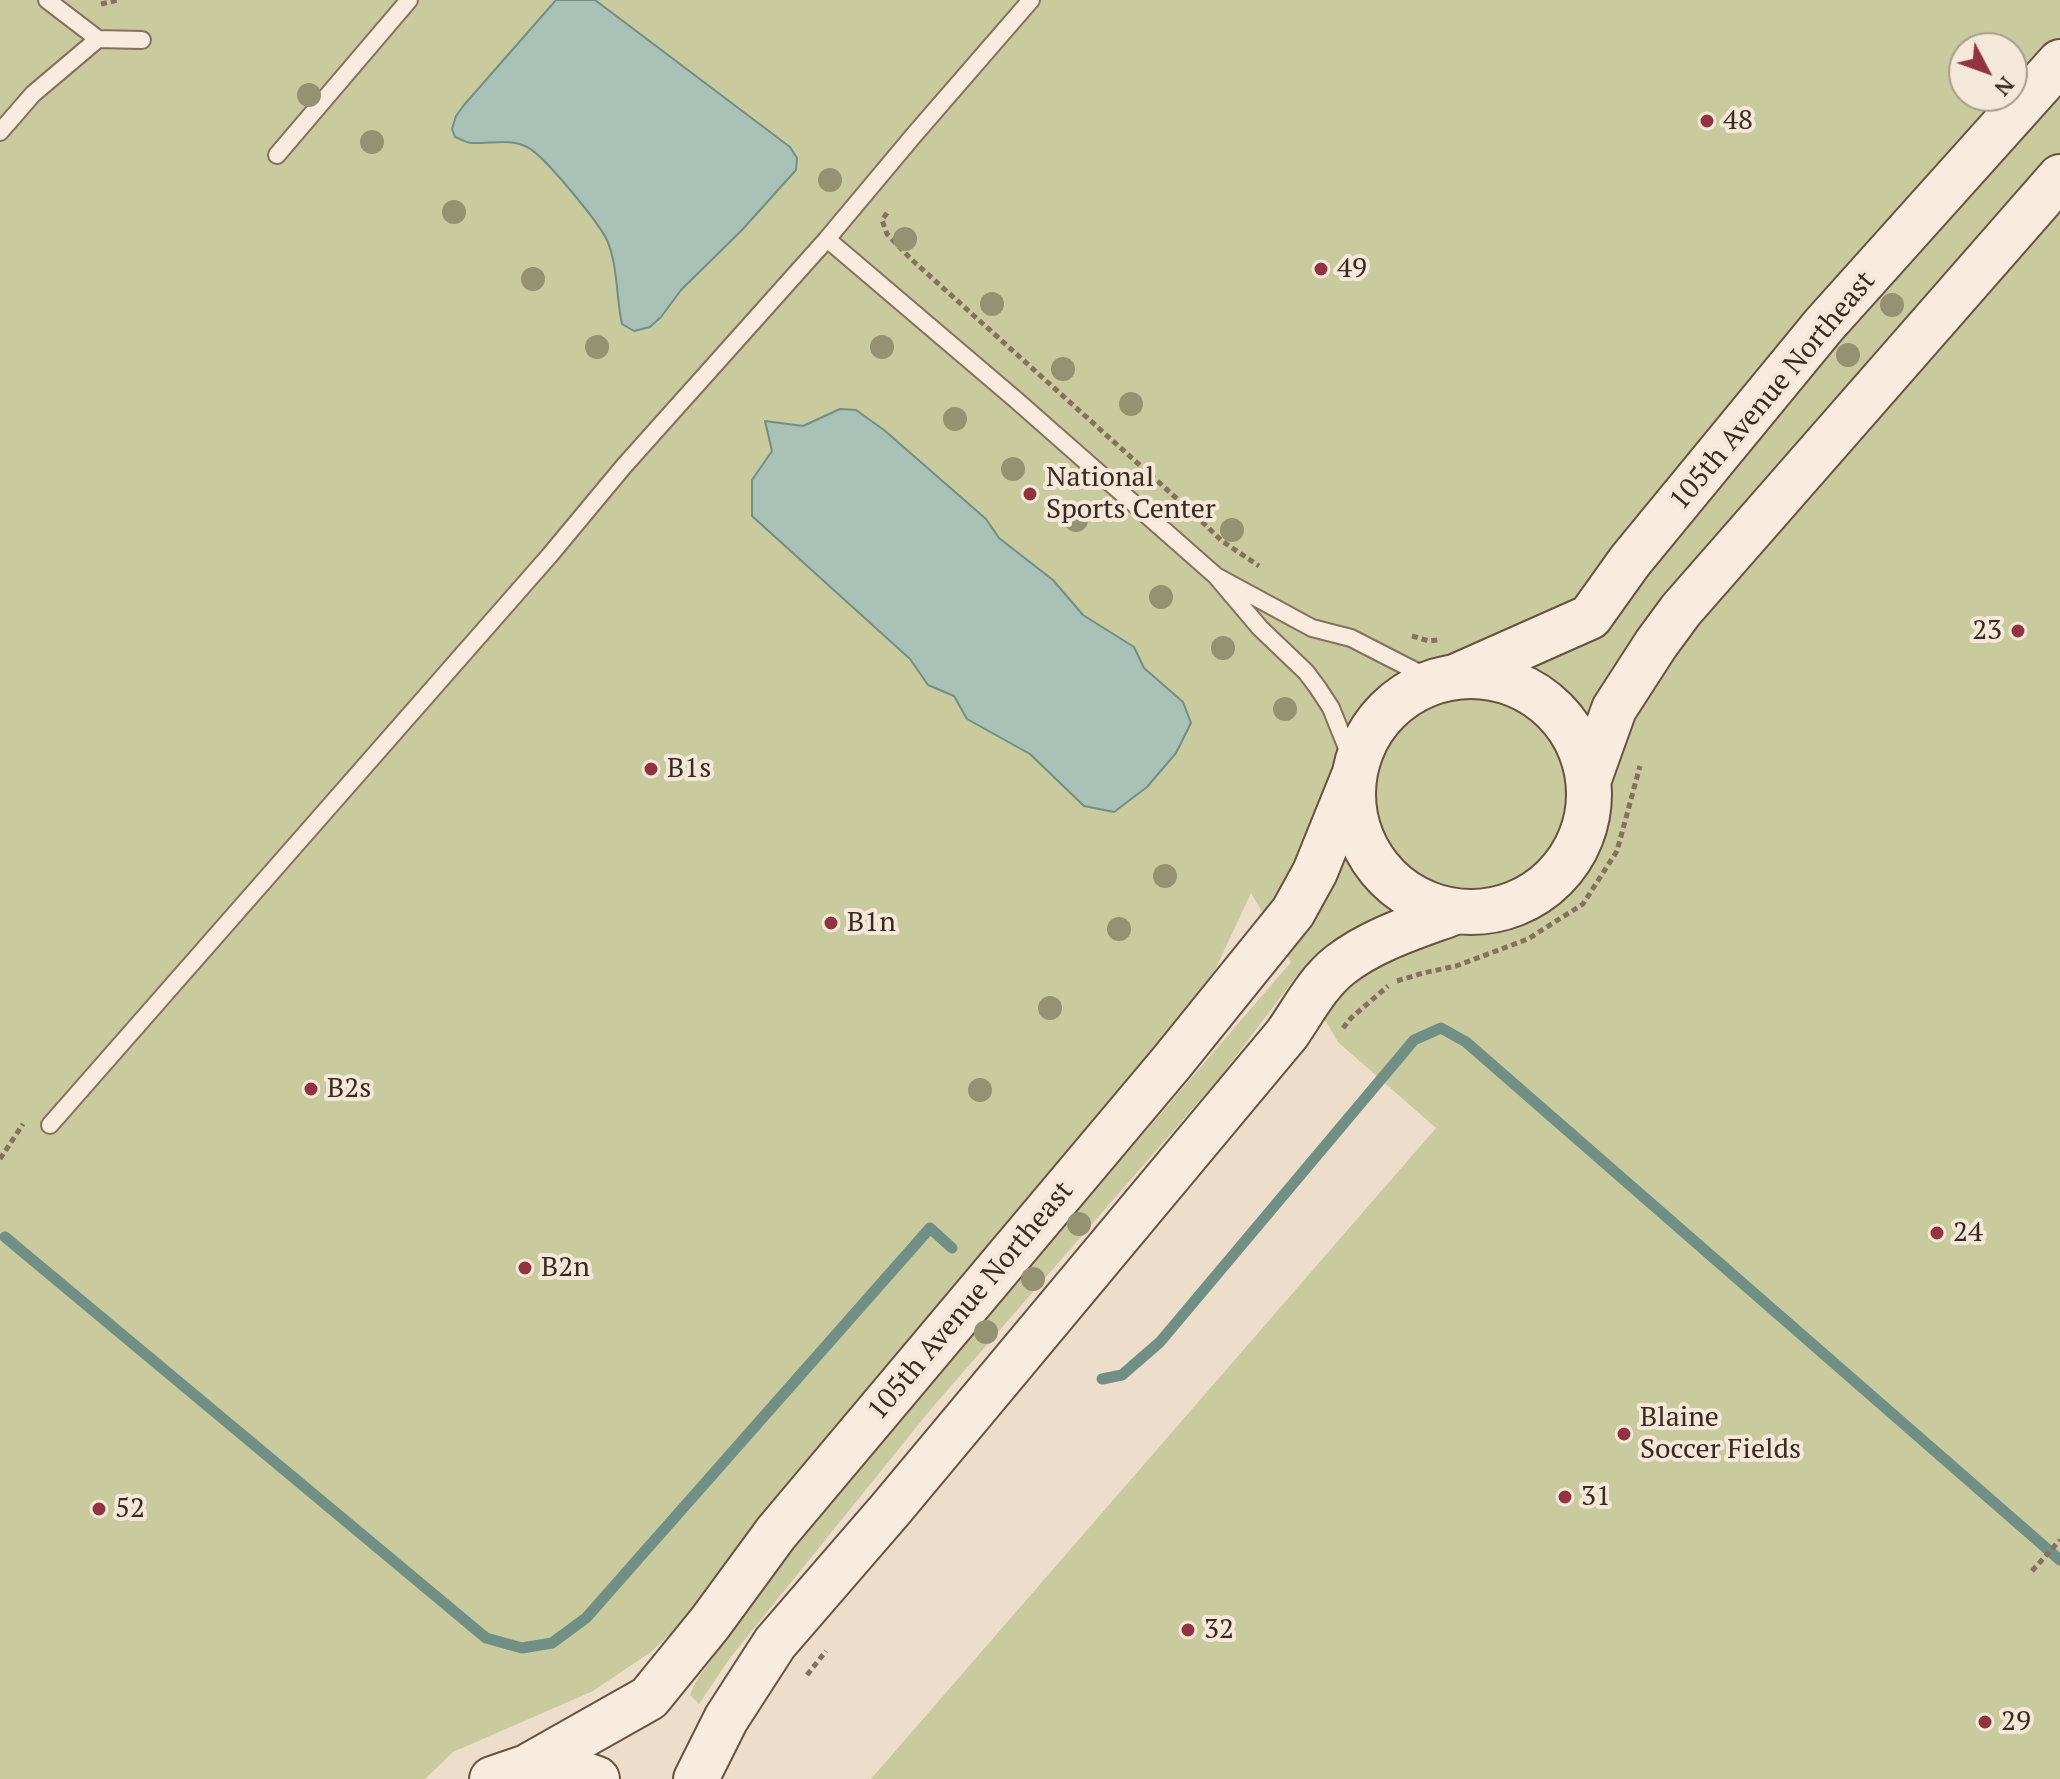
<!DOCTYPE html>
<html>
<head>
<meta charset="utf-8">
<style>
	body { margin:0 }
	#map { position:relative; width:2060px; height:1779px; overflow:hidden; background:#ecdeca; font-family:"PT Serif",serif }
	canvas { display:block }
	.north { position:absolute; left:1948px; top:32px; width:80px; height:80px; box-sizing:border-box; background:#f4e9d9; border:2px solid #a99d90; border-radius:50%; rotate:131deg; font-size:22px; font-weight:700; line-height:32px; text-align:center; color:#392a22 }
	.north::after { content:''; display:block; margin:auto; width:28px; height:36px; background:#92343f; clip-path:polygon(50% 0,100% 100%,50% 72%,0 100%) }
</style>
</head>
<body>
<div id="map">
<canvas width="2060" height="1779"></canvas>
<div class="north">N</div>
</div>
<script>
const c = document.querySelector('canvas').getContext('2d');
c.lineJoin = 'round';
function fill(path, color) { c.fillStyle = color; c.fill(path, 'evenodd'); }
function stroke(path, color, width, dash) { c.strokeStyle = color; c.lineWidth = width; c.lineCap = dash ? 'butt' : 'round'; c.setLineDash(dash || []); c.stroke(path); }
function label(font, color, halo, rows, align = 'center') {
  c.font = font + ' "PT Serif",serif'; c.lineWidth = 8; c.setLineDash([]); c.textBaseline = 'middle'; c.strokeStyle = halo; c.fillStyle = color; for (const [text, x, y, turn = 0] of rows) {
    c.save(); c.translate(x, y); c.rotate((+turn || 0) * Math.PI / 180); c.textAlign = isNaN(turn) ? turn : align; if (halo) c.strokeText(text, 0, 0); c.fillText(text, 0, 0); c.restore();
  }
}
fill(new Path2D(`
	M 0,0 L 2060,0 L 2060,1779 L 871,1779 L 1436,1128 L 1338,1042 L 1298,974 L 1221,1076 L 931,1409 L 730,1658 L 699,1704 L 690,1695 L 695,1683 L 729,1634 L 847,1479 L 1291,962 L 1251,893 L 1172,1062 L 776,1533 L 651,1652 L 593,1691 L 453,1752 L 425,1779 L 0,1779 ZM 1964,48 L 2012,48 L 2012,96 L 1964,96 Z`), '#c9ca9e');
const water = new Path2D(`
	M 556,0 L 595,0 L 790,147 L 797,158 L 796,170 L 742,230 L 681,290 L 661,317 L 650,327 L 634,331 L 622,324 C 616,297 618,266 607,240 C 598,222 544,155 527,147 C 510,138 490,144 472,143 C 466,143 461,139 455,137 L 452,129 L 456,116 L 464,105 Z
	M 840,409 L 856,410 L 884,430 L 986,519 L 999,538 L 1053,580 L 1083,615 L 1134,647 L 1144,668 L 1183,702 L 1191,723 L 1176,753 L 1147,787 L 1114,812 L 1084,806 L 1030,754 L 967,719 L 954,696 L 928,685 L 910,659 L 752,516 L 752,480 L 772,451 L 765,421 L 803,426 Z`);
fill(water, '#aac1b8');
stroke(water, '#718f84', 2);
stroke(new Path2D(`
	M 5,1237 L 486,1638 L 522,1648 L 552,1643 L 586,1618 L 930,1228 L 952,1248
	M 1102,1379 L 1122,1375 L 1160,1342 L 1414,1040 L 1441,1028 L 1466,1042 L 2060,1560`), '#718f84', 11);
const lane = new Path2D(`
	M 47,0 L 98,39
	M 0,132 L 33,94 L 98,39 L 142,40
	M 277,155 L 409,0
	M 827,239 L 1015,399 L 1216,576
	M 1355,768 L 1331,708 L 1318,688 L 1306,672 L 1260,628 L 1216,576 L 1312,628 L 1351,638 L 1435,681
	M 50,1125 L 550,555 L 624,466 L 827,239 L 914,135 L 1031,0`);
const secondary = new Path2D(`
	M1353 794a118 118 0 1 1 236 0a118 118 0 1 1-236 0Z
	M 1457,676 L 1590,617 L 1630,561 L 1824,325 L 2060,62
	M 1589,779 L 1614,709 L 1656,644 L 1681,610 L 2060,177
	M 527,1767 L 563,1767 L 597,1779
	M 492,1779 L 527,1767 L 649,1698 L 710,1623 L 776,1533 L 1172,1062 L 1293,912 L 1315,872 L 1353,778
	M 696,1779 L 726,1719 L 775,1643 L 890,1510 L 1287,1034 C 1303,1011 1318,982 1340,965 C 1372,940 1414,927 1452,913`);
stroke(lane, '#87705f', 20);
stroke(secondary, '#695242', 48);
stroke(new Path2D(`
	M 101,4 L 118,0
	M 887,213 L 882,220 L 887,234 L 911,259 L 1194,514 L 1222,541 L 1259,566
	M 1412,636 L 1429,641 L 1438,640
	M 1397,981 L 1423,973 L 1456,966 L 1528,939 L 1583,904 L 1617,851 L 1640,766
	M 1343,1028 L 1351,1018 L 1388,986
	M 0,1159 L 23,1124
	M 2032,1571 L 2060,1540
	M 807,1675 L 826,1651`), '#87705f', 5, [6, 4]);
stroke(lane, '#f7ecdd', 16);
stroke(secondary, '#f7ecdd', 44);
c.fillStyle = '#959272';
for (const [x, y] of [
	[309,95],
	[372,142],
	[830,180],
	[454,212],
	[905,239],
	[533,279],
	[992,304],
	[1892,305],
	[597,347],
	[882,347],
	[1848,355],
	[1063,369],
	[1131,404],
	[955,419],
	[1013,469],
	[1076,520],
	[1232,530],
	[1161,597],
	[1223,648],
	[1285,709],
	[1165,876],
	[1119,929],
	[1050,1008],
	[980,1090],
	[1079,1224],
	[1033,1279],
	[986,1332]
]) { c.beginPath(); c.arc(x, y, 12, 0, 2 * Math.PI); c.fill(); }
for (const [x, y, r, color] of [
	[1707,121,8,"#92343f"],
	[1321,269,8,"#92343f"],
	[1030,494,8,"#92343f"],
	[2018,631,8,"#92343f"],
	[651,769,8,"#92343f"],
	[831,923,8,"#92343f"],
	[311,1089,8,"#92343f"],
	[1937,1233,8,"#92343f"],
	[525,1268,8,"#92343f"],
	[1624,1434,8,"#92343f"],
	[1565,1497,8,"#92343f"],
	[99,1509,8,"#92343f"],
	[1188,1630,8,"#92343f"],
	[1985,1722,8,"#92343f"]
]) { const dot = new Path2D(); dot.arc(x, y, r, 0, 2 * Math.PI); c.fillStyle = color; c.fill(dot); stroke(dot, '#f4e9d9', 3); }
label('28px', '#392a22', '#f4e9d9', [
	["48",1723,121],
	["49",1337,269],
	["National",1046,478],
	["Sports Center",1046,510],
	["23",2002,631,"right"],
	["B1s",667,769],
	["B1n",847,923],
	["B2s",327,1089],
	["24",1953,1233],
	["B2n",541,1268],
	["Blaine",1640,1418],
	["Soccer Fields",1640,1450],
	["31",1581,1497],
	["52",115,1509],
	["32",1204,1630],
	["29",2001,1722]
], 'left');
label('28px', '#392a22', '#f4e9d9', [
	["105th Avenue Northeast",1773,391,-50],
	["105th Avenue Northeast",971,1301,-50]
]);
</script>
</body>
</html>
